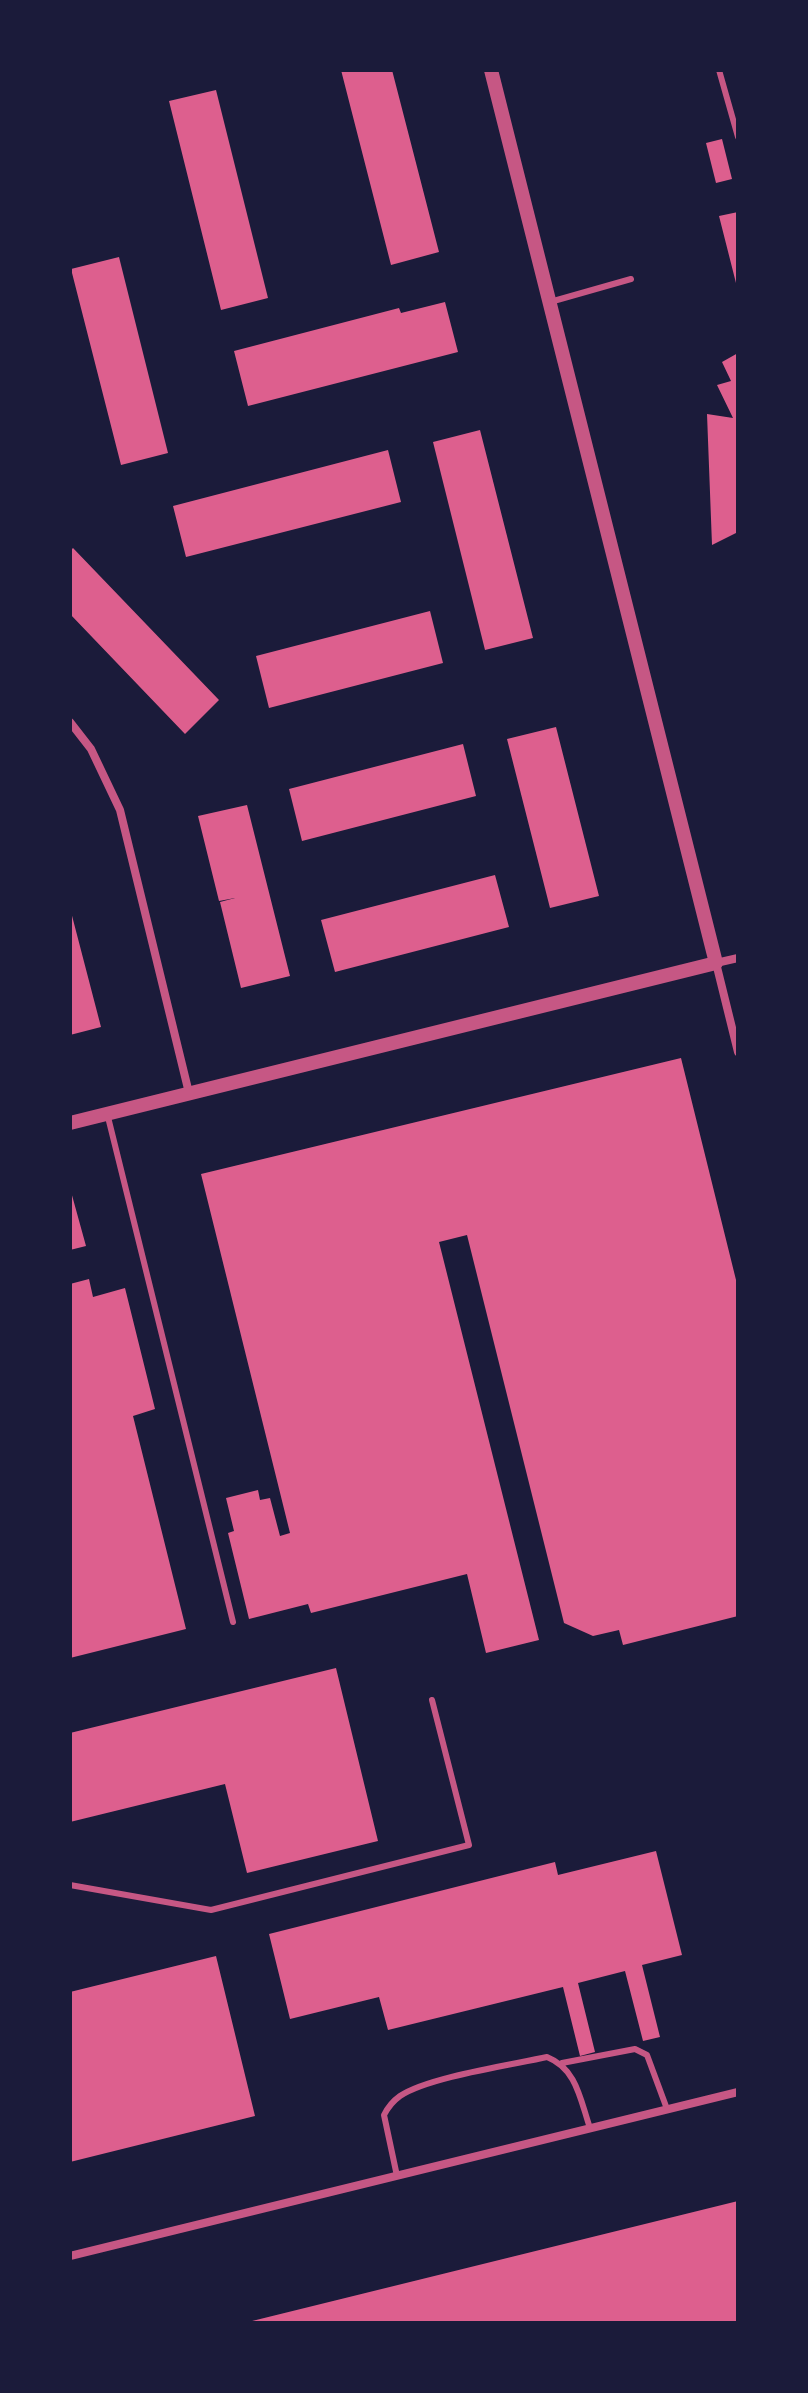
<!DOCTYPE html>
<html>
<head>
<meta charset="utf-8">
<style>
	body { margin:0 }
	#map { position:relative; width:808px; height:2393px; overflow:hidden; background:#1b1b3a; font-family:"Titillium Web",sans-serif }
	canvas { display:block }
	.frame { position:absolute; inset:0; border:72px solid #1b1b3a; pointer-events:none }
</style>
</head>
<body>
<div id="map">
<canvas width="808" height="2393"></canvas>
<div class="frame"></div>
</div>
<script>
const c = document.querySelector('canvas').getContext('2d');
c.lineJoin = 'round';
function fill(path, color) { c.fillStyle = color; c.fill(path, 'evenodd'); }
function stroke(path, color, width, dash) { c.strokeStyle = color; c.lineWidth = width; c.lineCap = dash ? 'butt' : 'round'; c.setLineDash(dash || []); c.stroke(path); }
fill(new Path2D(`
	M 341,70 L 392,70 L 439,252 L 391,265 Z
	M 216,90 L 268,298 L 221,310 L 169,101 Z
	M 722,139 L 732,179 L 716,183 L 706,143 Z
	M 738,212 L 738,286 L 737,287 L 719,216 Z
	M 119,257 L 168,453 L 121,465 L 71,269 Z
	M 445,302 L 458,352 L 248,406 L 234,351 L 399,308 L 401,313 Z
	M 738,353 L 738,532 L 712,545 L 707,414 L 733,418 L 717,385 L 731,381 L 722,362 Z
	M 480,430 L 533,638 L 485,650 L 433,442 Z
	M 388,450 L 401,502 L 186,557 L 173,506 Z
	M 73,548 L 219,700 L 185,734 L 70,614 L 70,551 Z
	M 430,611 L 443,663 L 269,708 L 256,656 Z
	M 556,727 L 599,896 L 550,908 L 507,739 Z
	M 463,744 L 476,796 L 302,841 L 289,789 Z
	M 247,805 L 290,976 L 241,988 L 220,902 L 235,898 L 219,901 L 198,816 Z
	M 495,875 L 509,927 L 335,972 L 321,920 Z
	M 70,908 L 101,1027 L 70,1035 Z
	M 681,1058 L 738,1288 L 738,1616 L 623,1645 L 619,1630 L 593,1636 L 564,1623 L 467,1235 L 439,1242 L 539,1640 L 486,1653 L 467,1574 L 311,1613 L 308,1604 L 249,1619 L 228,1533 L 234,1531 L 226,1498 L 258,1490 L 260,1500 L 270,1498 L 280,1536 L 290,1533 L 201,1174 Z
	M 70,1188 L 86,1246 L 70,1250 Z
	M 89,1279 L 93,1297 L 125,1288 L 155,1409 L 133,1416 L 186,1629 L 70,1658 L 70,1284 Z
	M 336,1668 L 378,1841 L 247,1873 L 225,1784 L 70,1822 L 70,1733 Z
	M 656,1851 L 682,1955 L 642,1965 L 660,2037 L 643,2041 L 625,1971 L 578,1983 L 595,2052 L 580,2056 L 563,1987 L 388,2030 L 379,1997 L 290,2019 L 269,1934 L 555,1862 L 558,1875 Z
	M 216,1956 L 255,2116 L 70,2162 L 70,1992 Z
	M 738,2201 L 738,2323 L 248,2323 L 248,2322 Z`), '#dd5f8e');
stroke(new Path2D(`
	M 719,70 L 738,137
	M 550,302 L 631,279
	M 107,1113 L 233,1622
	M 70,1885 L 211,1910 L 469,1845 L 432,1700
	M 562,2063 L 635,2049 L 647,2055 L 667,2109
	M 397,2176 L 384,2115 C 388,2107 393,2101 400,2096 C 428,2077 511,2065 547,2057 C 577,2069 580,2099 590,2128`), '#c65784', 6);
stroke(new Path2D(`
	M 70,722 L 91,749 L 120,810 L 189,1093
	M 738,958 L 716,963 L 738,1052
	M 70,2256 L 738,2092`), '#c65784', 8);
stroke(new Path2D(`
	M 70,1123 L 716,963 L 491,70`), '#c65784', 14);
</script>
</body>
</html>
